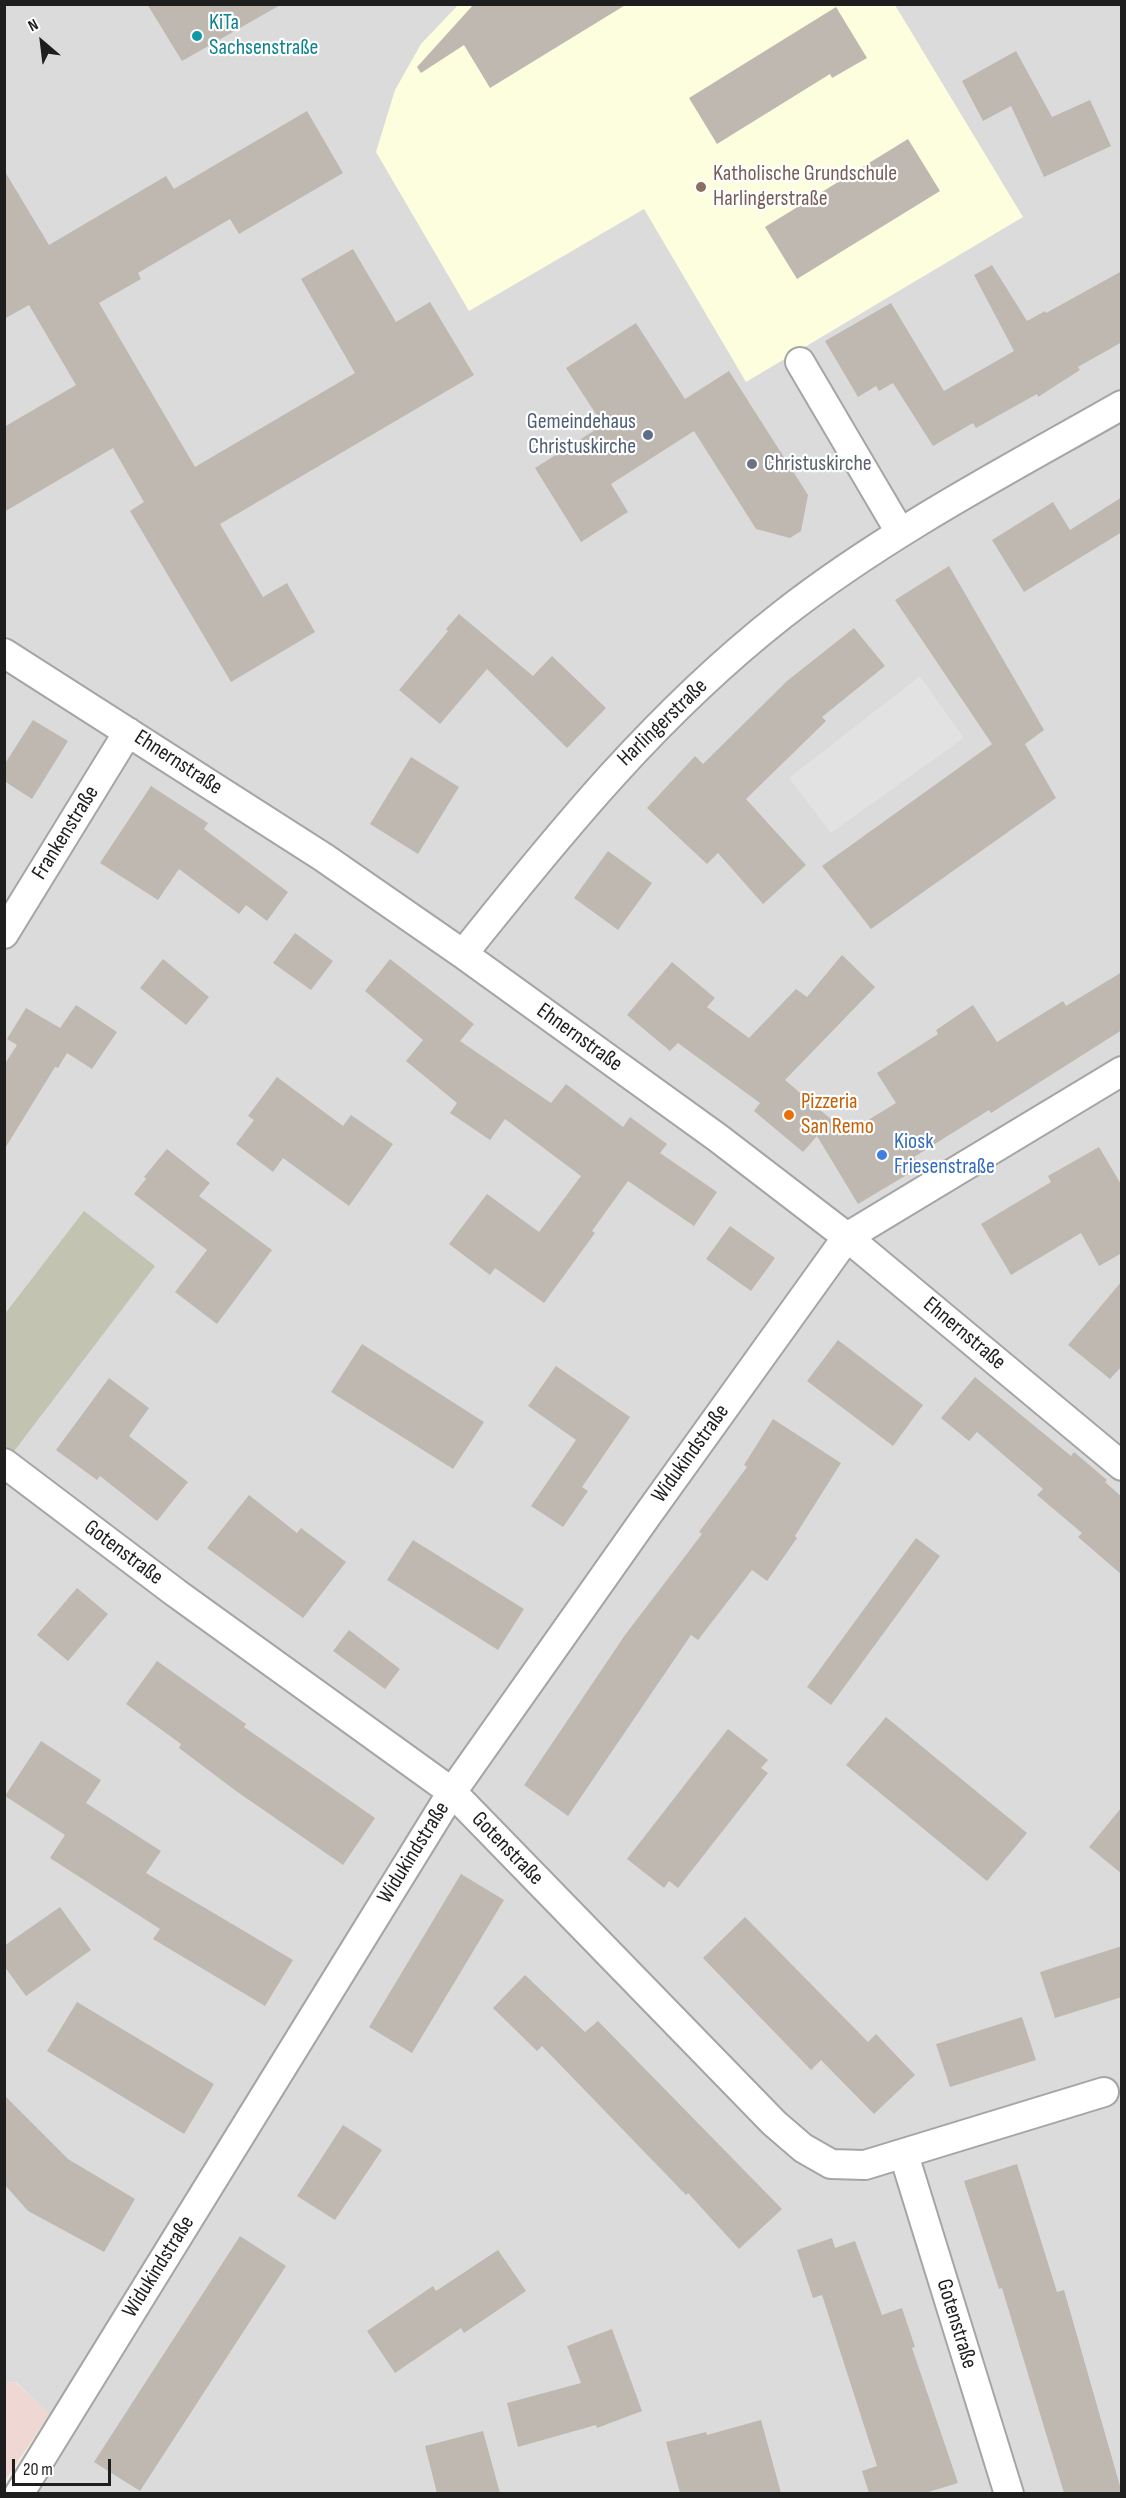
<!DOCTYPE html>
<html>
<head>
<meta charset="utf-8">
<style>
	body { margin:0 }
	#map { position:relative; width:1126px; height:2498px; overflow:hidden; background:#efece4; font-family:"Sofia Sans Condensed",sans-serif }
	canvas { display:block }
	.frame { position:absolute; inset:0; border:6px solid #1e1e1e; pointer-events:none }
	.north { position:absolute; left:12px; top:12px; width:60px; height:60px; -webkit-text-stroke:4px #fff; paint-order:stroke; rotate:332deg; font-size:16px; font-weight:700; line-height:24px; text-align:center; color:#1e1e1e }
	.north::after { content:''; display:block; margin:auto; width:21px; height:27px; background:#1e1e1e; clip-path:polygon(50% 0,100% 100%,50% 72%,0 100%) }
	.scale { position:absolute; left:12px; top:2459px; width:99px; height:27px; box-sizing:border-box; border:3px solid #1e1e1e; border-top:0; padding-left:8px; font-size:18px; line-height:21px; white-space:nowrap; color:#1e1e1e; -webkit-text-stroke:4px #fff; paint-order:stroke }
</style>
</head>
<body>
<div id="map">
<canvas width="1126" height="2498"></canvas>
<div class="frame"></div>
<div class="north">N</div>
<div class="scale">20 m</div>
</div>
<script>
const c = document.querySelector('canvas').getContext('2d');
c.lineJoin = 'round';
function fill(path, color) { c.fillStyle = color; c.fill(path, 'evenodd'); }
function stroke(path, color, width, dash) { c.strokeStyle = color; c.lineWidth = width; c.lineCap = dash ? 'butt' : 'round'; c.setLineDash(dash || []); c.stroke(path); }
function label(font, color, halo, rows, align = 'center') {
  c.font = font + ' "Sofia Sans Condensed",sans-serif'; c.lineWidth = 4.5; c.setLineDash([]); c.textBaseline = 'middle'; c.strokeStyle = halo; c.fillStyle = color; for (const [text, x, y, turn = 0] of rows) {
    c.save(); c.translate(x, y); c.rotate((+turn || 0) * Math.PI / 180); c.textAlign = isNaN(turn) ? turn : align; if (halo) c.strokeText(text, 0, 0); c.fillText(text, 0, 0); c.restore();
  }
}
fill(new Path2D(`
	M 5,5 L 1121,5 L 1121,2493 L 28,2493 L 68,2432 L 16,2382 L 5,2383 Z`), '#dcdbdb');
fill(new Path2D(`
	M 15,2382 L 50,2414 L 5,2480 L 5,2383 Z`), '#efd7d4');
fill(new Path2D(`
	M 458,5 L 895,5 L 1023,217 L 746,382 L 644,209 L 469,311 L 376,152 L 395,90 L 421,44 Z`), '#fcfede');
fill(new Path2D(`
	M 84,1211 L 155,1266 L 5,1463 L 4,1315 Z`), '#c2c3b0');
fill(new Path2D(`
	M 920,676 L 964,738 L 831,833 L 789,778 Z`), '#e2e2e2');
fill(new Path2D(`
	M 147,4 L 282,4 L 182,61 Z
	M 474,4 L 627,4 L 490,88 L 464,45 L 421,73 L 417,67 Z
	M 836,7 L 867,58 L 832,78 L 830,74 L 717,144 L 689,98 Z
	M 1016,51 L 1052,117 L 1090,100 L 1111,146 L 1044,177 L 1011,106 L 983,121 L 962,81 Z
	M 307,111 L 343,173 L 239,234 L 230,219 L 138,273 L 141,279 L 99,303 L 195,467 L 355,373 L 301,279 L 353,249 L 396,322 L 430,302 L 474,375 L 220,524 L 263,597 L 287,583 L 315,632 L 231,682 L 130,511 L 144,502 L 113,448 L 4,512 L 4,427 L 76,385 L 29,305 L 4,319 L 4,170 L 49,245 L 166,176 L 174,189 Z
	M 908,139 L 940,191 L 797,279 L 765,227 Z
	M 992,265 L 1027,321 L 1045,311 L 1046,313 L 1122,271 L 1122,342 L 1078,367 L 1080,370 L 1038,397 L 1037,394 L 976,428 L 973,423 L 933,446 L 893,383 L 879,391 L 876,386 L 858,397 L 825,341 L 891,303 L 944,391 L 1014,351 L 974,275 Z
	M 636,323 L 685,399 L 729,371 L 808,495 L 801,531 L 790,538 L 756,529 L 694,431 L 611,484 L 628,512 L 581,542 L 535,468 L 603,425 L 566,368 Z
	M 1122,497 L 1122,532 L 1024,592 L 992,540 L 1053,502 L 1070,530 Z
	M 949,566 L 1044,730 L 1025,744 L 1056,798 L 871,929 L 822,866 L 992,744 L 895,600 Z
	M 459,614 L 533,676 L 552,656 L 606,708 L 567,748 L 487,669 L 440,724 L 399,690 L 448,631 L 446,629 Z
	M 854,628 L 885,666 L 822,717 L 826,721 L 746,799 L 806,865 L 763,904 L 718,853 L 707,864 L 647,808 L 695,756 L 703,764 L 787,681 Z
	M 33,720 L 68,741 L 32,799 L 4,781 L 4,765 Z
	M 411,757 L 459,787 L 418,854 L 370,824 Z
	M 151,786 L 208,823 L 204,829 L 288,892 L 267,921 L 246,905 L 239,914 L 179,869 L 158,900 L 100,863 Z
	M 608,851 L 652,883 L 618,930 L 574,898 Z
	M 295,933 L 333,961 L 311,990 L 273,963 Z
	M 842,955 L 875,987 L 785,1080 L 847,1133 L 896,1103 L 877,1073 L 938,1034 L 936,1030 L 973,1005 L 997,1042 L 1063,1001 L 1066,1006 L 1122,972 L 1122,1030 L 991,1113 L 989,1110 L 914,1157 L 920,1167 L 858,1204 L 817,1136 L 803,1152 L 754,1111 L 760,1103 L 678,1043 L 670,1051 L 627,1015 L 672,962 L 715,998 L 707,1007 L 749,1038 L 796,989 L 807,997 Z
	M 163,959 L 209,997 L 186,1025 L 140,988 Z
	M 390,959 L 474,1024 L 460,1041 L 551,1103 L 566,1084 L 623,1127 L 630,1117 L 667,1144 L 660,1153 L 717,1192 L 694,1226 L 628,1181 L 592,1231 L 595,1233 L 544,1303 L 495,1268 L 490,1275 L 449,1244 L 487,1194 L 539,1232 L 581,1176 L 505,1119 L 490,1140 L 450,1113 L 457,1103 L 406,1061 L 423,1040 L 365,991 Z
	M 76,1005 L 117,1032 L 92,1069 L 67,1053 L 58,1068 L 55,1067 L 4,1150 L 4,1065 L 17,1045 L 7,1039 L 26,1008 L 60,1028 Z
	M 277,1077 L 343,1126 L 351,1115 L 393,1144 L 349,1206 L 283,1158 L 273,1172 L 236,1144 L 254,1120 L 248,1116 Z
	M 1099,1147 L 1122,1186 L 1122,1253 L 1099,1266 L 1081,1233 L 1011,1275 L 981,1224 L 1051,1182 L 1048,1176 Z
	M 167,1149 L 210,1183 L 199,1196 L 272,1250 L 217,1324 L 175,1292 L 207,1250 L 134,1194 L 146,1179 L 144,1177 Z
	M 730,1226 L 775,1258 L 751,1291 L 706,1259 Z
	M 1122,1281 L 1122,1366 L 1110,1379 L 1068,1345 Z
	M 838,1340 L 923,1405 L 893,1446 L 807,1381 Z
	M 362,1344 L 484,1422 L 453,1469 L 331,1392 Z
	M 556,1366 L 630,1417 L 582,1487 L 588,1491 L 563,1527 L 531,1506 L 576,1440 L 528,1406 Z
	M 975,1377 L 1071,1456 L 1074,1452 L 1107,1480 L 1105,1482 L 1122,1497 L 1122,1575 L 1078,1537 L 1082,1533 L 1037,1495 L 1043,1489 L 977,1432 L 969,1441 L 941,1418 Z
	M 109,1378 L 149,1408 L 129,1436 L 188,1482 L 157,1521 L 100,1476 L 97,1480 L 56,1450 Z
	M 773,1419 L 841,1463 L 795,1536 L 797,1538 L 767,1581 L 752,1570 L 698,1640 L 691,1635 L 568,1816 L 524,1785 L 625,1635 L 702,1534 L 699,1532 L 747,1467 L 744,1465 Z
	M 249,1495 L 297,1533 L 301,1528 L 346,1562 L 303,1618 L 207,1548 Z
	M 916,1538 L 940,1556 L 831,1705 L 807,1687 Z
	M 413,1540 L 524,1609 L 498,1650 L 387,1580 Z
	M 77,1588 L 108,1614 L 68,1661 L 37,1635 Z
	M 349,1630 L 400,1669 L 385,1689 L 333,1651 Z
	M 157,1661 L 246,1724 L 244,1727 L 375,1818 L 343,1865 L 236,1791 L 179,1748 L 181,1744 L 126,1704 Z
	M 886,1717 L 1027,1833 L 987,1881 L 846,1765 Z
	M 728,1729 L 768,1760 L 761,1768 L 768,1773 L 678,1888 L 669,1881 L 664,1888 L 627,1859 Z
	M 41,1741 L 101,1780 L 86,1803 L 161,1851 L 146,1873 L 293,1960 L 265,2006 L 153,1939 L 160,1929 L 50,1858 L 65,1835 L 5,1796 Z
	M 1122,1807 L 1122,1874 L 1089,1847 Z
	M 461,1874 L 504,1900 L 412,2053 L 369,2027 Z
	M 60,1907 L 91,1950 L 26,1996 L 4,1966 L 4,1946 Z
	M 745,1917 L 868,2042 L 876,2034 L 915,2075 L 874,2114 L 821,2060 L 811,2070 L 703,1958 Z
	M 1122,1946 L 1122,1997 L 1055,2018 L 1040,1972 Z
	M 525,1975 L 585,2032 L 598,2021 L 782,2209 L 739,2249 L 688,2193 L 686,2195 L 542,2046 L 537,2051 L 493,2008 Z
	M 77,2002 L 214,2084 L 184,2134 L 47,2051 Z
	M 1022,2017 L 1036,2060 L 950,2087 L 936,2044 Z
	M 4,2095 L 68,2159 L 135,2199 L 104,2252 L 28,2211 L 4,2184 Z
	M 343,2125 L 382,2150 L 335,2220 L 297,2196 Z
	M 1017,2164 L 1057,2292 L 1064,2290 L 1122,2493 L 1064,2493 L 1002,2288 L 999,2289 L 964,2181 Z
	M 240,2236 L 286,2266 L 140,2491 L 94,2462 Z
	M 832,2238 L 835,2248 L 855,2241 L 882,2315 L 902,2308 L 915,2347 L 912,2348 L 958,2483 L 925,2493 L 869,2493 L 862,2471 L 877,2466 L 822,2295 L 813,2298 L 797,2250 Z
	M 498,2250 L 526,2291 L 464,2333 L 461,2328 L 395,2373 L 367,2331 L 433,2286 L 436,2291 Z
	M 612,2329 L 642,2411 L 597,2428 L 596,2425 L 518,2447 L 507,2403 L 581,2383 L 567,2346 Z
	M 761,2420 L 781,2493 L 680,2493 L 666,2442 L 706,2432 L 707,2435 Z
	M 483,2431 L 500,2493 L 437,2493 L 425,2446 Z`), '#bfb8b1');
const street = new Path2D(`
	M 800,362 L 900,532
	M 4,653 L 323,857 L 463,954 L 718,1138 L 847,1237 L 1122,1466
	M 4,934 L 128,732
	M 463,954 C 562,830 657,713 782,615 C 887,533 1006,471 1122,405
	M 4,1463 L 176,1593 L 452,1792 L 774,2123 L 803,2148 L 831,2164 L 865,2165 L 1104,2092
	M 904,2155 L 1009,2494
	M 19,2494 L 452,1792 L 646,1517 L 847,1237 L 1122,1071`);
stroke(street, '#a5a5a5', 32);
stroke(street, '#fff', 28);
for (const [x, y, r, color] of [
	[197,36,6,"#0f9aa8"],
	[701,187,6,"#8d6e63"],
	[648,435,6,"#5c6f8a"],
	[752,464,6,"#6b7280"],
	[789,1115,6,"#e8710a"],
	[882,1155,6,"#3f7fe0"]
]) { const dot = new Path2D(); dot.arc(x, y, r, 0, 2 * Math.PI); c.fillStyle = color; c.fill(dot); stroke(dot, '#fff', 2); }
label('22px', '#0d838f', '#fff', [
	["KiTa",209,23],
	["Sachsenstraße",209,48]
], 'left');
label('22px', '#785e54', '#fff', [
	["Katholische Grundschule",713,174],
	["Harlingerstraße",713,199]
], 'left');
label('22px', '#4e5e75', '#fff', [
	["Gemeindehaus",636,422],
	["Christuskirche",636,447]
], 'right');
label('22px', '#5b616d', '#fff', [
	["Christuskirche",764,464]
], 'left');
label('22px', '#1e1e1e', '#fff', [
	["Harlingerstraße",663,723,-44],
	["Ehnernstraße",178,763,33],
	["Frankenstraße",66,833,-58],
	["Ehnernstraße",579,1038,36],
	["Ehnernstraße",964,1334,40],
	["Widukindstraße",691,1454,-54],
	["Gotenstraße",123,1553,37],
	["Gotenstraße",507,1849,46],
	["Widukindstraße",414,1853,-58],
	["Widukindstraße",159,2267,-58],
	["Gotenstraße",956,2324,73]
]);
label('22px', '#c56008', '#fff', [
	["Pizzeria",801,1102],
	["San Remo",801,1127]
], 'left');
label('22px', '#366cbe', '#fff', [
	["Kiosk",894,1142],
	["Friesenstraße",894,1167]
], 'left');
</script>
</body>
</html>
